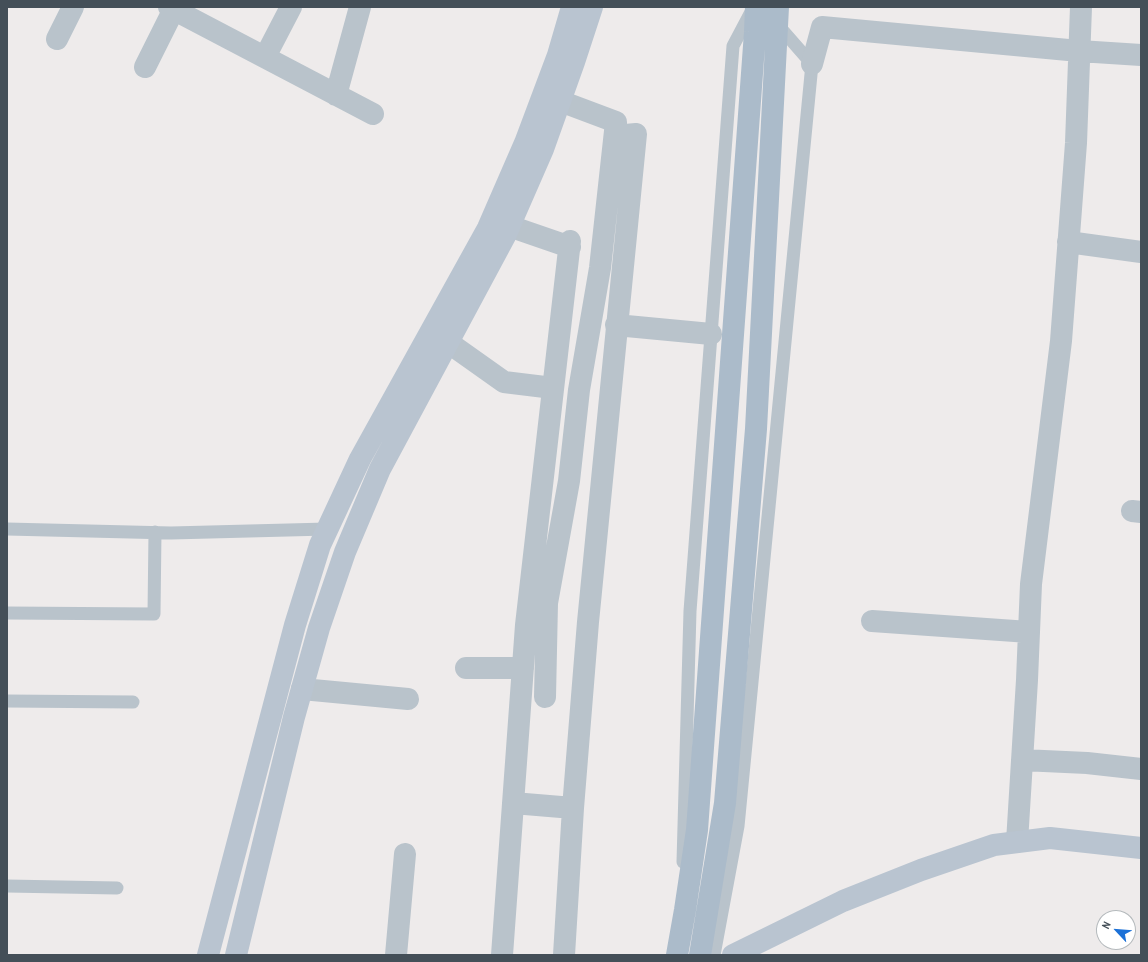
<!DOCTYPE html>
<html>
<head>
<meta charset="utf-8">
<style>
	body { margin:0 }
	#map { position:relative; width:1148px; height:962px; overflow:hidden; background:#eeebeb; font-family:"Archivo Narrow",sans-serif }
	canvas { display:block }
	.frame { position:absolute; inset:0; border:8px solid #444f58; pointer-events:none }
	.north { position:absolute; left:1096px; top:910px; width:40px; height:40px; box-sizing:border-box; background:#fff; border:1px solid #b4b9bc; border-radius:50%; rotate:296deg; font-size:11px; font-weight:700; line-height:16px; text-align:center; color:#444f58 }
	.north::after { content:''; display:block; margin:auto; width:14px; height:18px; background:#1c71d7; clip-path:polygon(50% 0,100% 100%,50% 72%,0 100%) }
</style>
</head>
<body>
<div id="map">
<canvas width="1148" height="962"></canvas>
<div class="frame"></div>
<div class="north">N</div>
</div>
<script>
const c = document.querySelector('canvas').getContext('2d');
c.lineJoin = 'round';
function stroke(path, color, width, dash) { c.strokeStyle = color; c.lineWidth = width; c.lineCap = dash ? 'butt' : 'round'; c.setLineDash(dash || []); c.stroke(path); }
stroke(new Path2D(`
	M 7,529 L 171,533 L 327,529
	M 7,613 L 154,614 L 155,532
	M 7,701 L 133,702
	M 683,862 L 690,611 L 733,46 L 752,10
	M 7,886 L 117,888
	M 714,955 L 738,826 L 812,64 L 777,24`), '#b9c3cb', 13);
stroke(new Path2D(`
	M 169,7 L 373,114
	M 57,39 L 73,7
	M 265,57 L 291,7
	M 812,64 L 822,27 L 1079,51 L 1141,55
	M 145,67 L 175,7
	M 336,95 L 360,7
	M 509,226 L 570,247
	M 1068,242 L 1141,252
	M 616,325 L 711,334
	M 449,343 L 504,382 L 553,388
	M 1132,511 L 1141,512
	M 872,621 L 1029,632
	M 466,668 L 523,668
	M 302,689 L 408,699
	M 545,697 L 547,603 L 569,481 L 579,390 L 600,268 L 616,122 L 560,101
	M 1022,760 L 1087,763 L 1141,769
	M 513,803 L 573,808
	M 1017,842 L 1027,680 L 1031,584 L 1061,341 L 1076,143 L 1081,7
	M 396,955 L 405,854
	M 502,955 L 526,625 L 570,241
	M 564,955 L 573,808 L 588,622 L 636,134 L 615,136`), '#b9c3cb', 22);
stroke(new Path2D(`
	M 208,955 L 295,625 L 320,545 L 360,459 L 488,228 L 525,143 L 558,55 L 572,7
	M 236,955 L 294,717 L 319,628 L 345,552 L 380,469 L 505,236 L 543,149 L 574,62 L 592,7
	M 733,955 L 843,901 L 921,870 L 994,845 L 1050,838 L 1141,848`), '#b9c4d0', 22);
stroke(new Path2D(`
	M 677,955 L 685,910 L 697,830 L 755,32 L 756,7
	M 700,955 L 725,803 L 756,429 L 778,7`), '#abbbca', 22);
</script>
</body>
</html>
